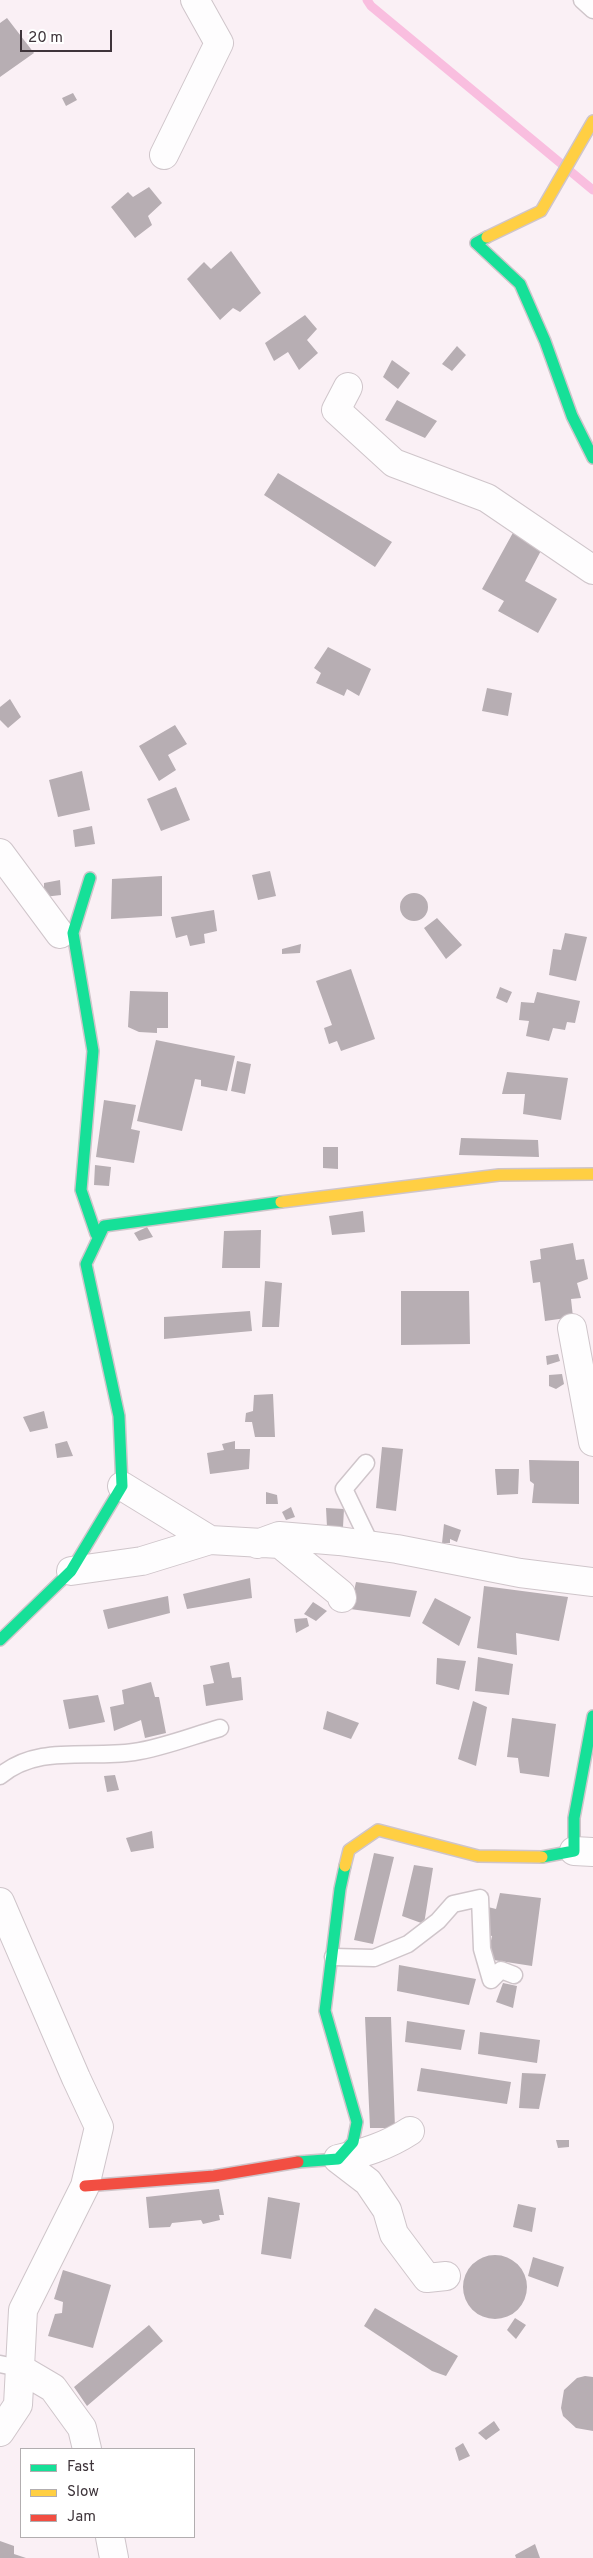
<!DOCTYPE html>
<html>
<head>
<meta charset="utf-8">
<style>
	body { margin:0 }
	#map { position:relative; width:593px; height:2558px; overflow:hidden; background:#faf0f5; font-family:Overpass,sans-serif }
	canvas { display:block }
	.legend { position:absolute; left:20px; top:2448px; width:175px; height:90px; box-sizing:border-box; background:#fff; border:1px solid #b2aeb0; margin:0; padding:6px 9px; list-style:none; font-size:15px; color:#3e343a }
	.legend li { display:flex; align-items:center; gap:10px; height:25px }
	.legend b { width:25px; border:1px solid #b2aeb0 }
	.scale { position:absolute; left:20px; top:30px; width:92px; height:22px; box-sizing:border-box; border:2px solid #3e343a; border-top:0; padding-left:6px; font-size:15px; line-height:18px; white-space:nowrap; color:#3e343a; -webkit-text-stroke:4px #fff; paint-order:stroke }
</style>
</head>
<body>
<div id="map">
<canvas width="593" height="2558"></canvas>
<ul class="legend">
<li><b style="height:6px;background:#16e098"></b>Fast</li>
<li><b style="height:6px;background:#ffcf43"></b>Slow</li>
<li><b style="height:6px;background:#f24e42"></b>Jam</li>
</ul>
<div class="scale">20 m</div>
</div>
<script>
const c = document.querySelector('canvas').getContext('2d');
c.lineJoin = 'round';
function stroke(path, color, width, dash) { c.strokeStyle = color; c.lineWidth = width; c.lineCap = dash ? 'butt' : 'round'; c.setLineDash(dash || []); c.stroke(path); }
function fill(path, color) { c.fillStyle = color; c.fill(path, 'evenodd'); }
stroke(new Path2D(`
	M 367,0 L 371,6 L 593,190`), '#f9bedf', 9);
fill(new Path2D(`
	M 7,18 L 34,53 L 0,77 L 0,23 Z
	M 73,93 L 77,100 L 66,106 L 62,98 Z
	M 149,187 L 162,203 L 148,216 L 152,225 L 135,238 L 111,207 L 128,192 L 133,197 Z
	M 231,251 L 261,293 L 240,312 L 233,308 L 220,320 L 187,279 L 204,262 L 211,269 Z
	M 305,315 L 317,329 L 307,340 L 318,353 L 299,370 L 288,352 L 274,361 L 265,343 Z
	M 457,346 L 466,355 L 452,371 L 442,364 Z
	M 392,360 L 410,373 L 398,389 L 383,377 Z
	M 397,400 L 437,421 L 425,438 L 385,420 Z
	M 278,473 L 392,542 L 375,567 L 264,495 Z
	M 515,529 L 544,545 L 525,581 L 557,599 L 538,633 L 498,611 L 504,601 L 482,589 Z
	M 328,647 L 371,669 L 359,696 L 347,689 L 344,696 L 316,683 L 321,673 L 314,668 Z
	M 487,688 L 512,693 L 508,716 L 482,711 Z
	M 10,699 L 21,717 L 8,728 L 0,720 L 0,707 Z
	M 175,725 L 187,744 L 168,755 L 176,770 L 159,781 L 139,746 Z
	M 82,771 L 90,810 L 58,817 L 49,780 Z
	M 176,787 L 190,820 L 161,831 L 147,799 Z
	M 92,826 L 95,844 L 75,847 L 73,830 Z
	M 270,871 L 276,896 L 258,900 L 252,875 Z
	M 162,876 L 162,916 L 111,919 L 112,879 Z
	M 60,880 L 61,895 L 44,897 L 44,883 Z
	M400 907a14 14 0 1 1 28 0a14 14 0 1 1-28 0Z
	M 214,910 L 217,931 L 204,934 L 205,943 L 190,946 L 187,935 L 176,938 L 171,917 Z
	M 437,918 L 462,945 L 446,959 L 424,928 Z
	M 565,933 L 587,937 L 576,981 L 549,975 L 553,949 L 561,950 Z
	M 301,944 L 300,953 L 282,954 L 282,949 Z
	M 351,969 L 375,1039 L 341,1051 L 337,1041 L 329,1044 L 324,1028 L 332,1025 L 316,981 Z
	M 500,987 L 512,992 L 507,1003 L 496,998 Z
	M 130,991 L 168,992 L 168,1028 L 157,1028 L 157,1033 L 139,1032 L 128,1027 Z
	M 537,992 L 580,1001 L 575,1023 L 567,1022 L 565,1030 L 553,1028 L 549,1041 L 526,1036 L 529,1021 L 519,1020 L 521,1002 L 534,1003 Z
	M 156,1040 L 235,1056 L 227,1091 L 201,1086 L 201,1080 L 195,1079 L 182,1131 L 137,1121 Z
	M 237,1061 L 251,1064 L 245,1094 L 231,1091 Z
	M 507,1072 L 568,1078 L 561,1120 L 523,1114 L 525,1094 L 502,1094 Z
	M 104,1100 L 136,1105 L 131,1129 L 140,1131 L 134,1163 L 96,1157 Z
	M 461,1138 L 538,1140 L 539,1157 L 459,1155 Z
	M 323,1147 L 338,1147 L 338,1169 L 323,1168 Z
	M 95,1165 L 111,1167 L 109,1186 L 94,1185 Z
	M 363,1211 L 365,1232 L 332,1235 L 329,1216 Z
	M 147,1227 L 153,1237 L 139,1241 L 134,1233 Z
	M 261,1230 L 260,1268 L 222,1268 L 224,1231 Z
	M 573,1243 L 576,1260 L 584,1259 L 588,1279 L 577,1283 L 581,1298 L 571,1299 L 573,1317 L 545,1321 L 540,1282 L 533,1283 L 530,1261 L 541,1259 L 540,1249 Z
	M 265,1281 L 282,1283 L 279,1327 L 262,1327 Z
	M 401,1291 L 469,1291 L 470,1344 L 401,1345 Z
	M 250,1311 L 252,1331 L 164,1339 L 164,1317 Z
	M 558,1354 L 560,1361 L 547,1365 L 546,1356 Z
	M 562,1374 L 564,1384 L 556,1389 L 549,1386 L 549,1375 Z
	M 273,1394 L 275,1437 L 255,1437 L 252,1422 L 245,1422 L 246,1413 L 253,1411 L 254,1395 Z
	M 44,1411 L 48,1428 L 30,1432 L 23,1417 Z
	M 67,1441 L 73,1456 L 57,1458 L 55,1444 Z
	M 235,1441 L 235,1449 L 250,1449 L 249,1469 L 210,1474 L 207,1453 L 224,1450 L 222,1444 Z
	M 382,1447 L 403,1449 L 396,1511 L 376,1508 Z
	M 529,1460 L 579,1461 L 579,1504 L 532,1503 L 534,1484 L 530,1481 Z
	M 495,1469 L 519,1469 L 518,1494 L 497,1495 Z
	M 266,1492 L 277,1495 L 278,1504 L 266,1504 Z
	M 291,1507 L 295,1517 L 286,1520 L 282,1512 Z
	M 326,1508 L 344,1509 L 343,1527 L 327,1527 Z
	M 444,1524 L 461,1530 L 457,1542 L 450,1539 L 450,1543 L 442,1543 Z
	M 250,1578 L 252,1598 L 187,1609 L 183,1594 Z
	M 356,1582 L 417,1591 L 410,1617 L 350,1609 Z
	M 484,1586 L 568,1597 L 559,1641 L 516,1633 L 517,1655 L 477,1648 Z
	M 168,1596 L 170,1613 L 108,1629 L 103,1610 Z
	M 435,1598 L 471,1617 L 459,1646 L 422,1623 Z
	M 313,1602 L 327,1611 L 316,1621 L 304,1614 Z
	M 307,1618 L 309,1626 L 296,1633 L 294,1619 Z
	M 478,1657 L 513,1664 L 509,1695 L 475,1691 Z
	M 437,1658 L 466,1661 L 459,1690 L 436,1684 Z
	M 229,1662 L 232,1678 L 241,1677 L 243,1700 L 206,1706 L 203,1685 L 214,1683 L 210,1666 Z
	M 151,1682 L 155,1697 L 159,1697 L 166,1733 L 145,1738 L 141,1720 L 114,1731 L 110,1707 L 124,1704 L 122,1690 Z
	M 98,1695 L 105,1722 L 69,1729 L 63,1700 Z
	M 473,1701 L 487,1707 L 476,1766 L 458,1759 Z
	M 327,1711 L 359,1723 L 351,1739 L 323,1729 Z
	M 512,1718 L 556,1724 L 549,1777 L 520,1773 L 518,1758 L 507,1757 Z
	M 115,1775 L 119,1790 L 107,1792 L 104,1776 Z
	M 152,1831 L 154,1848 L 131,1852 L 126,1838 Z
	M 374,1853 L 394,1857 L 373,1944 L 354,1940 Z
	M 414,1865 L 433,1868 L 424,1924 L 402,1916 Z
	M 500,1893 L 541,1898 L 532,1966 L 487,1959 L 492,1936 L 488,1935 L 488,1907 L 496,1909 Z
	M 399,1965 L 476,1979 L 469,2005 L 397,1991 Z
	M 503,1983 L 517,1986 L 513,2008 L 496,2002 Z
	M 365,2017 L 391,2017 L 395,2128 L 370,2128 Z
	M 407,2021 L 465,2030 L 461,2050 L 405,2042 Z
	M 480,2032 L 540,2040 L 537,2063 L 478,2054 Z
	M 421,2068 L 511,2082 L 507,2104 L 417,2091 Z
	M 522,2073 L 546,2074 L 539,2109 L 519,2108 Z
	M 556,2140 L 569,2140 L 569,2147 L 558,2148 Z
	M 219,2189 L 224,2215 L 219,2215 L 220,2220 L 203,2224 L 201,2220 L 172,2223 L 170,2227 L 149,2228 L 146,2197 Z
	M 268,2197 L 300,2203 L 291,2259 L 261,2254 Z
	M 518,2204 L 536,2208 L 532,2232 L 513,2227 Z
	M463 2287a32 32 0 1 1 64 0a32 32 0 1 1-64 0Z
	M 533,2257 L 564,2267 L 558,2287 L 528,2276 Z
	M 63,2270 L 111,2285 L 93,2348 L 48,2336 L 55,2314 L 62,2313 L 63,2302 L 54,2299 Z
	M 375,2308 L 458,2356 L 446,2376 L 432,2371 L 364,2326 Z
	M 515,2318 L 526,2325 L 516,2339 L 507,2330 Z
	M 149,2325 L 163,2341 L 87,2406 L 74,2387 Z
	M 585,2376 L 593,2377 L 593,2431 L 576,2428 L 563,2416 L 561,2408 L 564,2390 L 577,2378 Z
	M 494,2421 L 500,2430 L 486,2440 L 478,2433 Z
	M 463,2443 L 470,2456 L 459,2461 L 455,2448 Z
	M 0,2541 L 14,2546 L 14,2554 L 26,2558 L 0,2558 Z
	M 535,2544 L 540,2558 L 516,2558 L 515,2555 Z`), '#b7aeb3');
const lane = new Path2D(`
	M 582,0 L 593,10
	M 366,1463 L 344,1489 L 371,1545
	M 0,1776 C 38,1744 88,1759 134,1752 C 162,1748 192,1736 220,1728
	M 333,1957 L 374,1958 L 408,1944 L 438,1921 L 453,1904 L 480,1898 L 482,1949 L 491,1980 L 501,1970 L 514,1975
	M 0,2364 L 19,2368`);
const street = new Path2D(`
	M 164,155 L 219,43 L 195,0
	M 348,387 L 336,410 L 394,463 L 487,498 L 593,570
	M 0,853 L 60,934
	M 572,1328 L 593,1442
	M 122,1486 L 210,1540
	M 257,1544 L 279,1536 L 339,1541 L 397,1549 L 520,1573 L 593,1582
	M 71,1571 L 142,1561 L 210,1540 L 280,1544 L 341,1594 L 342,1598
	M 574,1851 L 593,1852
	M 0,1902 L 76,2078 L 99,2127 L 85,2186 L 23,2310 L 18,2405 L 0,2432
	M 338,2159 L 368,2182 L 387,2210 L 394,2234 L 427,2278 L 446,2276
	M 338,2159 C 364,2153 387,2146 410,2131
	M 19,2368 L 53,2388 L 82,2428 L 87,2449
	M 110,2537 L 114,2558`);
const fast = new Path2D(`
	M 487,237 L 476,243 L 520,284 L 545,341 L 572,416 L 593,458
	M 90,878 L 73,933 L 93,1051 L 81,1190 L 96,1234
	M 0,1640 L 71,1571 L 122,1486 L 119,1416 L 86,1264 L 104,1226 L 281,1202
	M 542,1857 L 574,1851 L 574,1818 L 593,1716
	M 298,2162 L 338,2159 L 353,2142 L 357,2122 L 325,2011 L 340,1889 L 345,1866`);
const slow = new Path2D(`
	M 487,237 L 541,211 L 593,121
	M 281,1202 L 499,1175 L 593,1174
	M 345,1866 L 349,1850 L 378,1830 L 478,1856 L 542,1857`);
const jam = new Path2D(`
	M 85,2186 L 214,2176 L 298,2162`);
stroke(lane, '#cfc5ca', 19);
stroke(street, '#cfc5ca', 30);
stroke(fast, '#cfc5ca', 14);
stroke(slow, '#cfc5ca', 14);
stroke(jam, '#cfc5ca', 14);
stroke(lane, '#fefdfe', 16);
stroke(street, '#fefdfe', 28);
stroke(fast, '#16e098', 11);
stroke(slow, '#ffcf43', 11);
stroke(jam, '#f24e42', 11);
</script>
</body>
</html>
